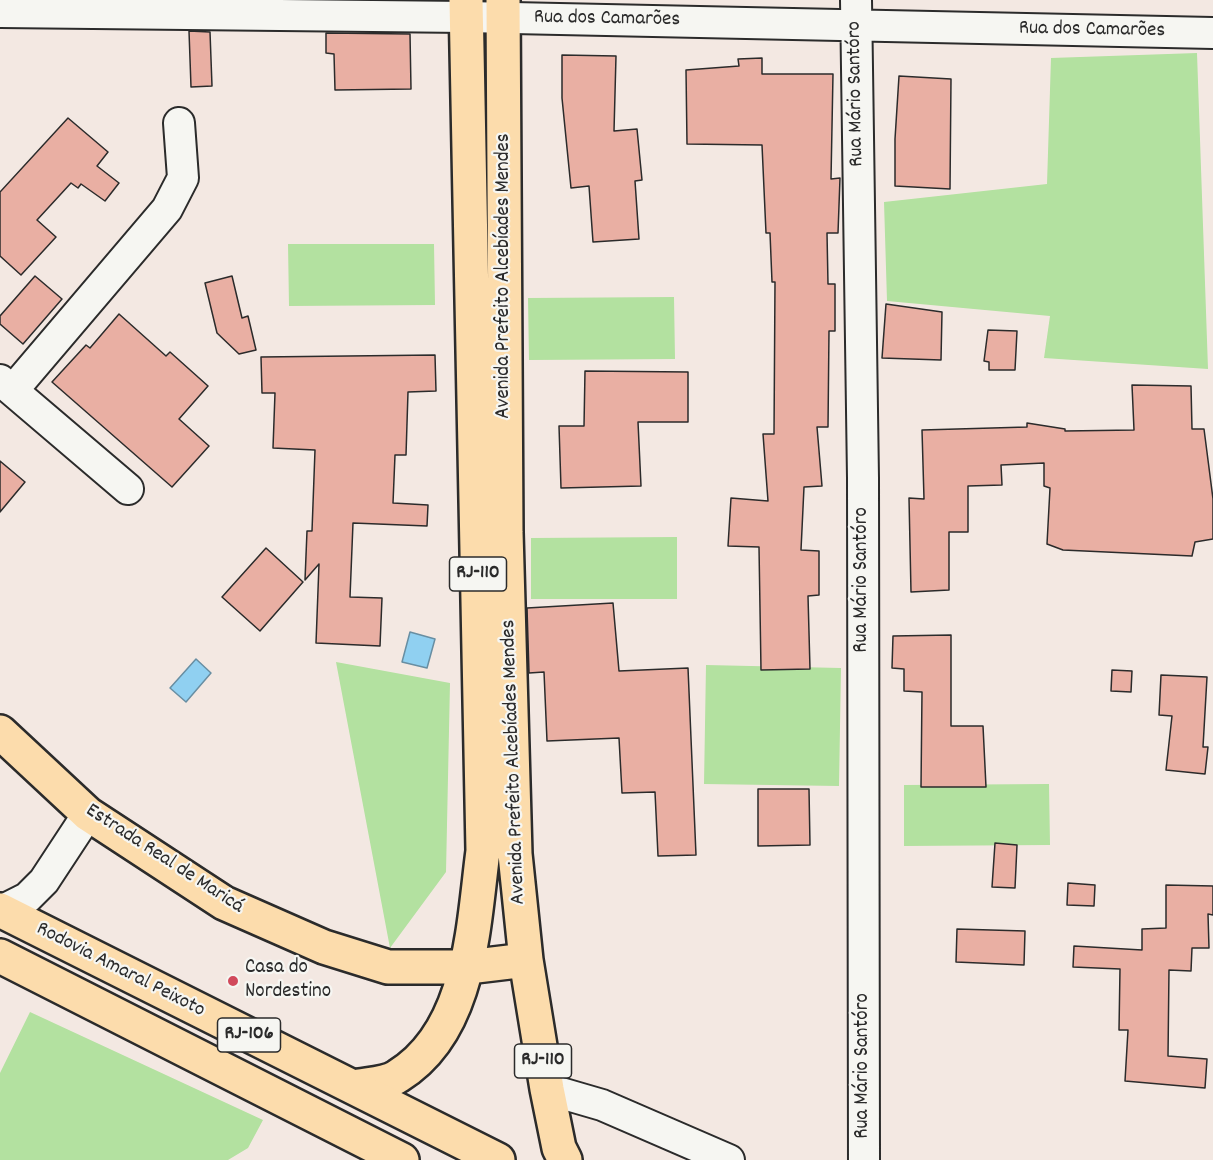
<!DOCTYPE html>
<html>
<head>
<meta charset="utf-8">
<style>
	body { margin:0 }
	canvas { display:block; background:#f3e8e2 }
</style>
</head>
<body>
<canvas width="1213" height="1160"></canvas>
<script>
const c = document.querySelector('canvas').getContext('2d');
c.lineJoin = 'round';
function fill(path, color) { c.fillStyle = color; c.fill(path, 'evenodd'); }
function stroke(path, color, width, dash) { c.strokeStyle = color; c.lineWidth = width; c.lineCap = dash ? 'butt' : 'round'; c.setLineDash(dash || []); c.stroke(path); }
function label(font, color, halo, rows, align = 'center') {
  c.font = font + ' Dekko,sans-serif'; c.lineWidth = 4.5; c.setLineDash([]); c.textBaseline = 'middle'; c.strokeStyle = halo; c.fillStyle = color; for (const [text, x, y, turn = 0] of rows) {
    c.save(); c.translate(x, y); c.rotate((+turn || 0) * Math.PI / 180); c.textAlign = isNaN(turn) ? turn : align; if (halo) c.strokeText(text, 0, 0); c.fillText(text, 0, 0); c.restore();
  }
}
fill(new Path2D(`
	M 1197,53 L 1208,369 L 1044,358 L 1050,316 L 887,301 L 884,202 L 1047,184 L 1051,58 Z
	M 288,244 L 434,244 L 435,305 L 289,306 Z
	M 674,297 L 675,359 L 529,360 L 528,298 Z
	M 677,537 L 677,599 L 531,599 L 531,538 Z
	M 336,662 L 450,683 L 446,872 L 390,948 Z
	M 706,665 L 841,668 L 839,786 L 704,784 Z
	M 1049,784 L 1050,845 L 904,846 L 904,785 Z
	M 30,1012 L 263,1120 L 248,1148 L 228,1160 L 0,1160 L 0,1073 Z`), '#b3e1a0');
const water = new Path2D(`
	M 410,632 L 435,639 L 427,668 L 402,662 Z
	M 196,659 L 211,673 L 186,702 L 170,688 Z`);
fill(water, '#90d0f1');
stroke(water, '#688ea2', 1.5);
const building = new Path2D(`
	M 189,31 L 210,32 L 212,86 L 191,87 Z
	M 326,33 L 410,34 L 411,89 L 335,90 L 334,54 L 326,53 Z
	M 562,55 L 616,56 L 614,131 L 637,129 L 642,180 L 635,181 L 639,239 L 593,242 L 589,186 L 571,188 L 562,98 Z
	M 762,58 L 762,74 L 833,74 L 831,179 L 840,178 L 838,233 L 827,233 L 828,284 L 835,284 L 835,331 L 829,331 L 828,427 L 817,427 L 822,486 L 804,487 L 801,550 L 819,551 L 819,595 L 808,596 L 810,669 L 761,670 L 759,547 L 728,546 L 731,498 L 768,501 L 763,434 L 774,434 L 775,282 L 772,282 L 770,233 L 766,233 L 762,145 L 687,144 L 686,70 L 739,66 L 738,59 Z
	M 899,76 L 951,79 L 950,189 L 895,186 L 895,139 Z
	M 68,118 L 108,152 L 97,166 L 119,183 L 105,201 L 81,184 L 78,188 L 71,183 L 37,220 L 56,237 L 21,275 L 0,256 L 0,192 Z
	M 35,276 L 62,299 L 23,344 L 0,324 L 0,316 Z
	M 232,276 L 242,318 L 248,316 L 256,350 L 239,354 L 217,333 L 205,283 Z
	M 886,304 L 942,312 L 941,360 L 882,358 Z
	M 119,314 L 166,356 L 170,352 L 208,386 L 179,419 L 209,446 L 172,487 L 52,382 L 86,345 L 90,348 Z
	M 988,330 L 1017,331 L 1015,370 L 989,370 L 989,362 L 984,361 Z
	M 435,355 L 436,391 L 408,392 L 406,455 L 395,455 L 393,503 L 428,505 L 427,526 L 353,523 L 350,597 L 382,598 L 380,646 L 316,643 L 319,564 L 305,580 L 307,531 L 312,531 L 315,450 L 273,448 L 275,393 L 262,393 L 261,357 Z
	M 585,371 L 688,372 L 688,422 L 638,422 L 641,486 L 561,488 L 559,426 L 584,426 Z
	M 1132,385 L 1191,386 L 1192,429 L 1204,429 L 1213,499 L 1213,539 L 1195,542 L 1192,556 L 1063,550 L 1047,544 L 1050,488 L 1044,486 L 1044,463 L 1001,465 L 1002,485 L 968,486 L 968,532 L 949,532 L 949,590 L 911,592 L 909,498 L 924,499 L 922,430 L 1027,427 L 1027,423 L 1065,429 L 1065,431 L 1134,430 Z
	M 0,461 L 25,482 L 0,512 Z
	M 266,548 L 303,582 L 260,631 L 222,597 Z
	M 613,603 L 619,671 L 688,668 L 696,855 L 658,856 L 655,792 L 622,793 L 619,738 L 547,741 L 544,672 L 529,673 L 527,608 Z
	M 951,635 L 951,726 L 983,726 L 986,787 L 921,787 L 922,692 L 904,691 L 904,669 L 892,668 L 893,636 Z
	M 1112,670 L 1132,671 L 1131,692 L 1111,691 Z
	M 1161,675 L 1207,677 L 1203,747 L 1208,747 L 1205,774 L 1166,770 L 1172,716 L 1159,715 Z
	M 758,789 L 809,789 L 810,845 L 758,846 Z
	M 995,843 L 1017,845 L 1015,888 L 992,887 Z
	M 1068,883 L 1095,885 L 1094,906 L 1067,905 Z
	M 1166,885 L 1213,886 L 1213,915 L 1208,914 L 1209,948 L 1192,948 L 1191,971 L 1169,970 L 1168,1056 L 1207,1059 L 1205,1088 L 1125,1081 L 1128,1030 L 1119,1030 L 1120,969 L 1073,967 L 1074,946 L 1142,950 L 1142,929 L 1166,928 Z
	M 957,929 L 1025,931 L 1024,965 L 956,962 Z`);
fill(building, '#e9afa3');
stroke(building, '#2b2b2b', 1.5);
const minor = new Path2D(`
	M 856,0 L 863,478 L 864,1160
	M 0,12 L 466,17 L 1213,33
	M 0,380 L 128,489
	M 13,390 L 167,209 L 183,178 L 179,123
	M 1,911 L 27,898 L 44,881 L 88,814
	M 547,1089 L 602,1105 L 729,1160`);
const major = new Path2D(`
	M 503,0 L 506,532 L 515,854 L 526,960 L 547,1089 L 559,1148 L 565,1160
	M 0,732 L 88,814 L 224,903 L 324,947 L 388,967 L 468,967 L 526,960
	M 354,1087 C 367,1084 387,1084 398,1076 C 471,1031 473,927 483,851 L 466,0`);
const highway = new Path2D(`
	M 0,910 L 498,1160
	M 0,956 L 402,1160`);
stroke(minor, '#2b2b2b', 34);
stroke(major, '#2b2b2b', 38);
stroke(highway, '#2b2b2b', 38);
stroke(minor, '#f6f6f2', 30);
stroke(major, '#fcdcac', 33);
stroke(highway, '#fcdcac', 33);
for (const [x, y, r, color] of [
	[233,981,6,"#d1495b"]
]) { const dot = new Path2D(); dot.arc(x, y, r, 0, 2 * Math.PI); c.fillStyle = color; c.fill(dot); stroke(dot, '#f6f6f2', 2); }
for (const [x, y, w] of [
	[478,574,57],
	[249,1035,63],
	[543,1061,57]
]) { const box = new Path2D(); box.roundRect(x - w / 2, y - 17, w, 34, 4.5); c.fillStyle = '#f6f6f2'; c.fill(box); stroke(box, '#2b2b2b', 1.5); }
label('bold 20px', '#2b2b2b', null, [
	["RJ-110",478,574],
	["RJ-106",249,1035],
	["RJ-110",543,1061]
]);
label('21px', '#2b2b2b', '#f6f6f2', [
	["Rua dos Camarões",607,20,1],
	["Rua dos Camarões",1092,31,1],
	["Rua Mário Santóro",857,94,-91],
	["Avenida Prefeito Alcebíades Mendes",505,276,-90],
	["Rua Mário Santóro",863,580,-90],
	["Avenida Prefeito Alcebíades Mendes",515,762,-92],
	["Estrada Real de Maricá",164,860,33],
	["Rodovia Amaral Peixoto",120,971,27],
	["Rua Mário Santóro",864,1066,-90]
]);
label('21px', '#2b2b2b', '#f6f6f2', [
	["Casa do",245,969],
	["Nordestino",245,993]
], 'left');
</script>
</body>
</html>
